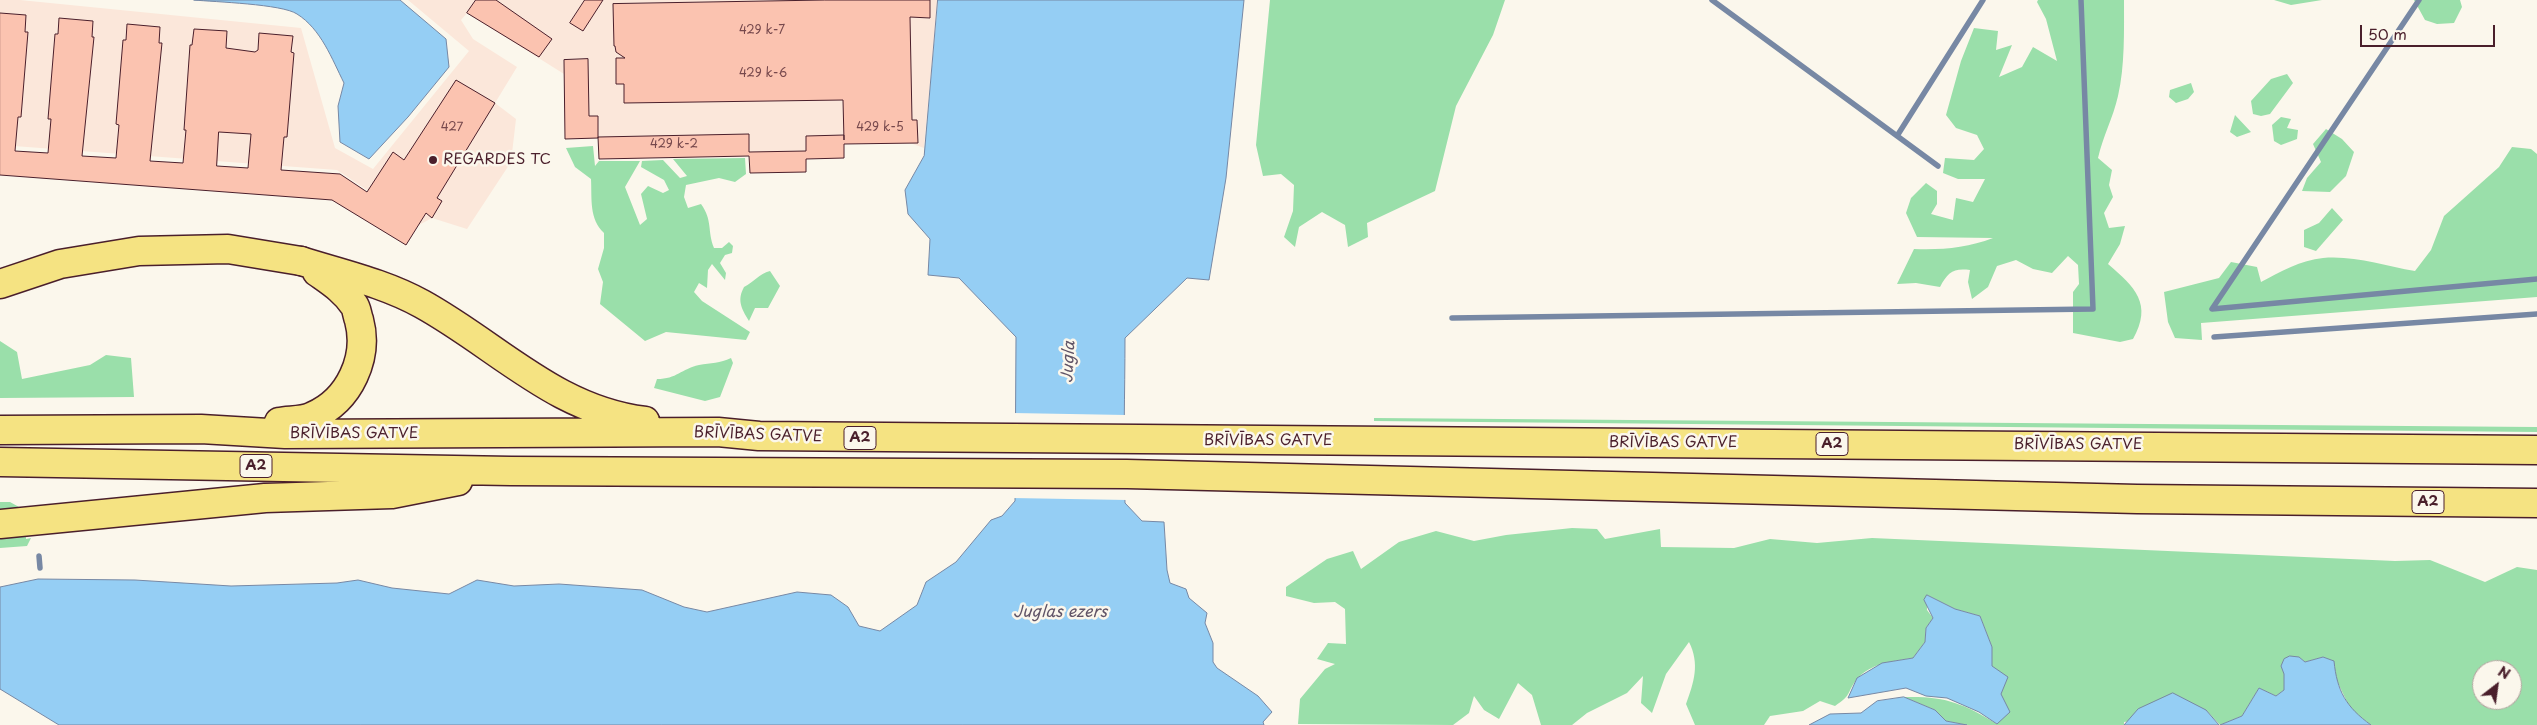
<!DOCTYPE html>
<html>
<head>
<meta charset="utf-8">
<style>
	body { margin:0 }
	#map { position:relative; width:2537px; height:725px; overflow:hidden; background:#fbf7ec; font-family:"Playpen Sans",sans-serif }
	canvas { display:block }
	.north { position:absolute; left:2472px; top:660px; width:50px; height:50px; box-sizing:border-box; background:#fbf7ec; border:1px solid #b4a19f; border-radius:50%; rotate:30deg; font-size:14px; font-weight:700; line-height:20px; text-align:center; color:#4a1f2b }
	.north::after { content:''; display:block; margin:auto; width:18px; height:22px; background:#4a1f2b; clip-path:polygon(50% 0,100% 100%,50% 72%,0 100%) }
	.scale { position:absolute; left:2360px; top:25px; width:135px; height:22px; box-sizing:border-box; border:2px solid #4a1f2b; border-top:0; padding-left:6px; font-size:15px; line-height:18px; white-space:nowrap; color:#4a1f2b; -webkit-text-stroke:4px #fbf7ec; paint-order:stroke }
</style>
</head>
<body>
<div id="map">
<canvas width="2537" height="725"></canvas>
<div class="north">N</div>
<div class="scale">50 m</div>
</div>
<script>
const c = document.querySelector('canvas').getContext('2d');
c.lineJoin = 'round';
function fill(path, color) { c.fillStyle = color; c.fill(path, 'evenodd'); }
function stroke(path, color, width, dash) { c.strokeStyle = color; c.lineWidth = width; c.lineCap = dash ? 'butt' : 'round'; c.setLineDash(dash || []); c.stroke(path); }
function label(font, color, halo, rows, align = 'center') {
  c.font = font + ' "Playpen Sans",sans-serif'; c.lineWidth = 5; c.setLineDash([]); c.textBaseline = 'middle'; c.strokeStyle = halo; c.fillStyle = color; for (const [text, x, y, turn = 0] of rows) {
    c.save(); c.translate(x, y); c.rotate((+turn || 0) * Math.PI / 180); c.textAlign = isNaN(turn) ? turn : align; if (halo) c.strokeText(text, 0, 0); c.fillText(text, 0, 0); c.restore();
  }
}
fill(new Path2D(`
	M 0,0 L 20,0 L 301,28 L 335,148 L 373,169 L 469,51 L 408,0 L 938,0 L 924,148 L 910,143 L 844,144 L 844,158 L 807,159 L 806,172 L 750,173 L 749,156 L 599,159 L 598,138 L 565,139 L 564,74 L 467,13 L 461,20 L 473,39 L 517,67 L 495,103 L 516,119 L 511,162 L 467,229 L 432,218 L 419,225 L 337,170 L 0,145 Z`), '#fbe7da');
fill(new Path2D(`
	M 1270,0 L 1505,0 L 1493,35 L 1456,106 L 1435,191 L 1367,223 L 1368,237 L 1348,247 L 1345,225 L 1322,212 L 1299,227 L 1295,247 L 1284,237 L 1293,211 L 1294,185 L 1281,174 L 1263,176 L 1256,145 Z
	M 2038,0 L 2124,0 C 2124,31 2125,66 2118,96 C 2113,118 2103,136 2098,158 L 2112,170 L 2109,185 L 2113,197 L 2104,213 L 2109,228 L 2125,226 L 2120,244 L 2108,264 C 2135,287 2153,304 2133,339 L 2120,342 L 2073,333 L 2073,292 L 2079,284 L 2078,265 L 2068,256 L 2052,273 L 2033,269 L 2016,260 L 1997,266 L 1988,287 L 1972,299 L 1968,282 L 1970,270 C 1953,268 1948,272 1940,287 L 1916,283 L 1897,284 L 1914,249 C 1942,250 1967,248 1993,238 L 1917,237 L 1906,213 L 1911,198 L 1926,183 L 1937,191 L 1937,204 L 1931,214 L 1953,220 L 1956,198 L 1973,202 L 1985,179 L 1958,179 L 1943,173 L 1945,158 L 1974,160 L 1984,149 L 1977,135 L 1956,128 L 1946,115 L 1961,61 L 1974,28 L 1998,31 L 1996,50 L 2012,45 L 1999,77 L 2022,67 L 2033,47 L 2057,61 L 2046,19 L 2037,2 Z
	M 2274,0 L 2322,0 L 2291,5 Z
	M 2414,0 L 2460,0 L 2462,7 L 2454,23 L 2437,24 L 2425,20 Z
	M 2287,74 L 2293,83 L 2270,114 L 2261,116 L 2253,114 L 2251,101 L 2271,79 Z
	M 2191,83 L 2194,92 L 2188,99 L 2176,103 L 2169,97 L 2170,90 Z
	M 2235,115 L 2251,132 L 2237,137 L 2230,132 Z
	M 2281,117 L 2291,119 L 2287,128 L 2298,130 L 2297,139 L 2281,145 L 2274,141 L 2272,125 Z
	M 2326,129 L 2342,139 L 2354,152 L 2346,176 L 2330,192 L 2302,191 L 2307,178 L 2321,162 L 2313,144 Z
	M 593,146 L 595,166 L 599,161 L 640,161 L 625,187 L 640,225 L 647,219 L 641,194 L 648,186 L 663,193 L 669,190 L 664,180 L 641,167 L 642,161 L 663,160 L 680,178 L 687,176 L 673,159 L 745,158 L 746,174 L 735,182 L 719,178 L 686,185 L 684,197 L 688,208 L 701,204 C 713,221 707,230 714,248 L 722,248 L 729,242 L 733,246 L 732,253 L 725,255 L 720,263 L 726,273 L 725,280 L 712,264 L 708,270 L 707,288 L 699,283 L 694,292 L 702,301 L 750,332 L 746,340 L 666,332 L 645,341 L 600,304 L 603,282 L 598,269 L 604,248 L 604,233 C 589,219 592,199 591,179 L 575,167 L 566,148 Z
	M 2512,147 L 2531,149 L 2537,154 L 2537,297 L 2201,323 L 2202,340 L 2175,338 L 2168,322 L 2164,292 L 2219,278 L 2231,262 L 2257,267 L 2261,282 C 2280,272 2301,260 2323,258 C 2353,255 2385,266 2415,271 L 2431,250 L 2444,216 L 2499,167 Z
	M 2332,208 L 2343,220 L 2316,251 L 2304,247 L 2304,230 L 2319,223 Z
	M 770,271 L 780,286 L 768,308 L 755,308 L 749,321 C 741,308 737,300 744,287 C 754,282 759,274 770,271 Z
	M 0,341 L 17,352 L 22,379 L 90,365 L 106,355 L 131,358 L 134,397 L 0,398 Z
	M 731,358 L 733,363 L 720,397 L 705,401 L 654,388 L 657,379 C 677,379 681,369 699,365 C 711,363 720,363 731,358 Z
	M 1374,418 L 2537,427 L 2537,432 L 1374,421 Z
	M 0,502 L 10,502 L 19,507 L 19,513 L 0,516 Z
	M 1572,528 L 1597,529 L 1605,539 L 1660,529 L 1661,547 L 1734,548 L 1770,539 L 1817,543 L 1872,538 L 2395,561 L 2430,560 L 2485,582 L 2517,567 L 2537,570 L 2537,725 L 2371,725 L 2351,710 L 2336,679 L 2333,661 L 2323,657 L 2305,662 L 2299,657 L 2284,674 L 2284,690 L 2276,696 L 2259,688 L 2242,716 L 2220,725 L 2206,710 L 2124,722 L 2124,725 L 1967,725 L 1946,721 L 1935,710 L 1904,697 C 1945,696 1963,703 1997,724 L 2001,694 L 1992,666 L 1992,647 L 1980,616 L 1955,609 L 1927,595 L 1927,610 L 1933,618 L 1926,628 L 1925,642 L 1913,658 C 1895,661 1870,663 1857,679 C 1846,693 1853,694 1835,706 L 1820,701 L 1803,711 L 1770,716 L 1764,725 L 1695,725 L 1686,704 C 1694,682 1700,664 1689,642 L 1666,674 L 1652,713 L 1641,703 L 1643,676 L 1627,693 L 1587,713 L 1572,725 L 1541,725 L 1532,695 L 1518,683 L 1499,719 L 1484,710 L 1474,696 L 1469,713 L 1453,725 L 1298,724 L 1300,699 L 1325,669 L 1335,664 L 1317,659 L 1328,643 L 1346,644 L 1345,609 L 1335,602 L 1314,603 L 1286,596 L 1286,587 L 1327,559 L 1353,551 L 1361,569 L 1399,542 L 1436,531 L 1474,541 L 1506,535 ZM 2482,670 L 2512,670 L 2512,700 L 2482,700 Z
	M 26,532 L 26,539 L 31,538 L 27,546 L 0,548 L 0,536 Z`), '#9adfaa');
const water = new Path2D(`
	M 194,0 L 400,0 L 446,39 L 449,67 L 408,117 L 369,159 L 340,142 L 338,106 L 344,83 C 332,59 321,29 297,14 C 282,4 215,2 194,0 Z
	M 938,0 L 1244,0 L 1226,178 L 1209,280 L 1187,278 L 1125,338 C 1125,393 1123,448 1125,503 L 1142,521 L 1164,522 L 1167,570 L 1170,583 L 1186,589 L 1189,598 L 1207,613 L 1205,623 L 1213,643 L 1213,662 L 1217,668 L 1258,696 L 1272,712 L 1263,722 L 1264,725 L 59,725 L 0,689 L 0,587 L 38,579 L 135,580 L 231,586 L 337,583 L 358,580 L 392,588 L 449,594 L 477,580 L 514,586 L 559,584 L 642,590 L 684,607 L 707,612 L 797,592 L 831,595 L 848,607 L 859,626 L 880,631 L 917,605 L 926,582 L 956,562 L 991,520 L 1002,516 L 1015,501 L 1016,337 L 959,278 L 928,275 L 930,239 L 908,214 L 905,190 L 924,156 Z
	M 1927,595 L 1955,609 L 1980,616 L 1992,647 L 1992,666 L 2008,677 L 2001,694 L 2010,712 L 1997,724 L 1979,712 L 1947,698 L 1926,696 L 1906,688 L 1848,698 L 1857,678 L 1882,663 L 1913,658 L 1925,642 L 1926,628 L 1933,618 L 1924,600 Z
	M 2290,656 L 2299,657 L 2305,662 L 2323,657 L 2334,661 C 2337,691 2346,707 2371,725 L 2220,725 L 2242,716 L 2259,688 L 2276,696 L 2284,690 L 2284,674 L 2281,666 L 2284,659 Z
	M 2173,693 L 2206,710 L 2219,725 L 2124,725 L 2138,709 Z
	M 1904,697 L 1935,710 L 1946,721 L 1967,725 L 1809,725 L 1830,714 L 1861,713 L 1877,701 Z`);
fill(water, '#95cef4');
stroke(water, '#7788a4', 1);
fill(new Path2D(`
	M 1013,413 L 1126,415 L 1127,500 L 1012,498 Z`), '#fbf7ec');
stroke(new Path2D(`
	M 1712,0 L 1938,166
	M 2419,0 L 2212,309 L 2537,279
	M 1897,136 L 1983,0
	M 1452,318 L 2093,309 L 2081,0
	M 2214,337 L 2537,314
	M 39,556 L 40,568`), '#7788a4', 5.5);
const building = new Path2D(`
	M 476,0 L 496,0 L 552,39 L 539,57 L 467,13 Z
	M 585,0 L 603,0 L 583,31 L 570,23 Z
	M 825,0 L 930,0 L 930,18 L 910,17 L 912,120 L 917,120 L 918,143 L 844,144 L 844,158 L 806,159 L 806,172 L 750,173 L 749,156 L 599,159 L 598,137 L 749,134 L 749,152 L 806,151 L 806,136 L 844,135 L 844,140 L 843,100 L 624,103 L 624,84 L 616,84 L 616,58 L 625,58 L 616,52 L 615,46 L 614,46 L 613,4 Z
	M 0,13 L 26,15 L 25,32 L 28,32 L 21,117 L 18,117 L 15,151 L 48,153 L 51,119 L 48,119 L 55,34 L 58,34 L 59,18 L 93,21 L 92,37 L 94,37 L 82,156 L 116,158 L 119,125 L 116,124 L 123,40 L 126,40 L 127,24 L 160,27 L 159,43 L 162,43 L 150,161 L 183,163 L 186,130 L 184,130 L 190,45 L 192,45 L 194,29 L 227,31 L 226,48 L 255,52 L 258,50 L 259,33 L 293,36 L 291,52 L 294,53 L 287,137 L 284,137 L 281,170 L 340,174 L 367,192 L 393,152 L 404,160 L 456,80 L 495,103 L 437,198 L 442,201 L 432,218 L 426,213 L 406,245 L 332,200 L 0,175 ZM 219,132 L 251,134 L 248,168 L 217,166 Z
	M 588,59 L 589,116 L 598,116 L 598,138 L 565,139 L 564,60 Z`);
fill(building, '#fbc3b0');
stroke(building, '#4a1f2b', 1);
const major = new Path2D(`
	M 0,284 L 60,264 L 139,251 L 228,249 L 301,261`);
const highway = new Path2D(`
	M 301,261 C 342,274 384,283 422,304 C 498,346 555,410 645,421
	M 279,422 C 290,420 304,421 313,416 C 350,400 369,357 359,320 C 357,315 357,309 354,305 C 344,290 331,282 317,272
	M 0,430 L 201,429 L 285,434 L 718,432 L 759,436 C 1351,444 1944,441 2537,450
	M 0,462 L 511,471 L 1127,474 L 2137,499 L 2537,503
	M 0,524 L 265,498 L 392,494 L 458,481`);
stroke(major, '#4a1f2b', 31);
stroke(highway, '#4a1f2b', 31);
stroke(major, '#f5e382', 28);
stroke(highway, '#f5e382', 28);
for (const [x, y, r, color] of [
	[433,160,5,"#4a1f2b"]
]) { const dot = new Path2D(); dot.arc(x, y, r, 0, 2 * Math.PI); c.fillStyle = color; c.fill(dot); stroke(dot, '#fbf7ec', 2); }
label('12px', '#76484c', null, [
	["429 k-7",762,31],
	["429 k-6",763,74],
	["427",452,128],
	["429 k-5",880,128],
	["429 k-2",674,145]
]);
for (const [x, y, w] of [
	[860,438,32],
	[1832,444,32],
	[256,466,32],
	[2428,502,32]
]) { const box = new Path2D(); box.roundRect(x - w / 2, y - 11.5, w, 23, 4); c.fillStyle = '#fbf7ec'; c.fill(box); stroke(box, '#4a1f2b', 1); }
label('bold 14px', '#4a1f2b', null, [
	["A2",860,438],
	["A2",1832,444],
	["A2",256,466],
	["A2",2428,502]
]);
label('15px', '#4a1f2b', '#fbf7ec', [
	["REGARDES TC",443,160]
], 'left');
label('15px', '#4a1f2b', '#fbf7ec', [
	["BRĪVĪBAS GATVE",354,434],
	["BRĪVĪBAS GATVE",758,435,2],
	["BRĪVĪBAS GATVE",1268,441],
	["BRĪVĪBAS GATVE",1673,443],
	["BRĪVĪBAS GATVE",2078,445]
]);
label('italic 16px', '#605467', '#fbf7ec', [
	["Jugla",1069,362,-87],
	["Juglas ezers",1060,613]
]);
</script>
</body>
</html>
